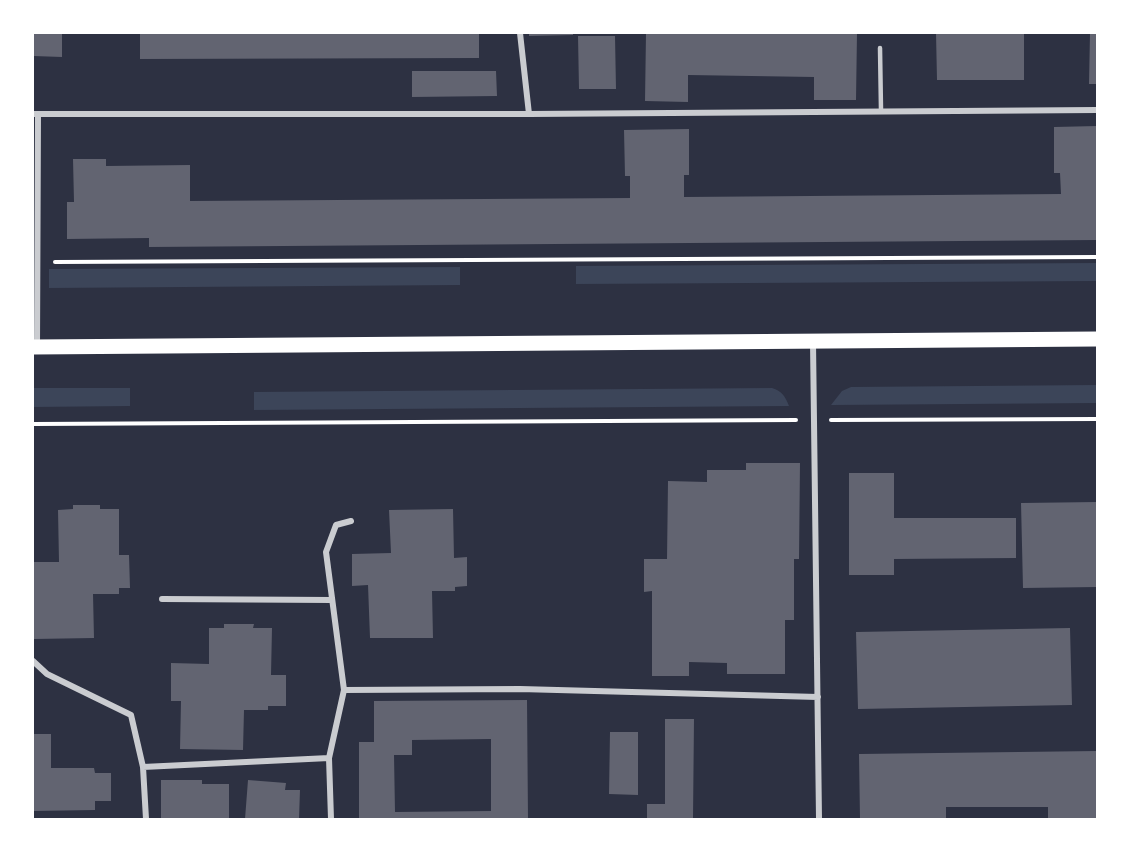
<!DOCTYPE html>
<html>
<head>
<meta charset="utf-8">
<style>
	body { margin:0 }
	#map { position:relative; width:1130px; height:852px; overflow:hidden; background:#2d3142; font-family:"Public Sans",sans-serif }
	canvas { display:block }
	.frame { position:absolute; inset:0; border:34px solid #fff; pointer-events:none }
</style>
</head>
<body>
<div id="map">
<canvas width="1130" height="852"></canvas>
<div class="frame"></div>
</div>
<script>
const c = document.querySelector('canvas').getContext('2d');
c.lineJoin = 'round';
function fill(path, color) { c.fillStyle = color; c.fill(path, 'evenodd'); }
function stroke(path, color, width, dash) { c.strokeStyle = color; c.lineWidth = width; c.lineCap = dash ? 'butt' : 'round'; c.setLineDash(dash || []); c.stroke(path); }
fill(new Path2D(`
	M 1097,263 L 1097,281 L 576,284 L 576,266 Z
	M 460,267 L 460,285 L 49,288 L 49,269 Z
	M 1097,385 L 1097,403 L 831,405 L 842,391 L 851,387 Z
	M 33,388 L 130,388 L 130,406 L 33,407 Z
	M 772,388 C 782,391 785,396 789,406 L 254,410 L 254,392 Z`), '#3c4559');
fill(new Path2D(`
	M 33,33 L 62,33 L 62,57 L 33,56 Z
	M 140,33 L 479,33 L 479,58 L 140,59 Z
	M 529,33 L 573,33 L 573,35 L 529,36 Z
	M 646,33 L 857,33 L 856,100 L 814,100 L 814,77 L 688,75 L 688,102 L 645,101 Z
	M 936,33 L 1024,33 L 1024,80 L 937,80 Z
	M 1090,33 L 1097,33 L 1097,84 L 1089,84 Z
	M 578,36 L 615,36 L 616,89 L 579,89 Z
	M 412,71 L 496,71 L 497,96 L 412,97 Z
	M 1097,126 L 1097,240 L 149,247 L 149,238 L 67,239 L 67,202 L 74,202 L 73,159 L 106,159 L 106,166 L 190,165 L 190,201 L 630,198 L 630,176 L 625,176 L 624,130 L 689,129 L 689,175 L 684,175 L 684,197 L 1061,194 L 1060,173 L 1054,173 L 1054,127 Z
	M 746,463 L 800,463 L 799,559 L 794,559 L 794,620 L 785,620 L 785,674 L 727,674 L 727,663 L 689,662 L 689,676 L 652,676 L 652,591 L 644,592 L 644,559 L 667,559 L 668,481 L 707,482 L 707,470 L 746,470 Z
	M 849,473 L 894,473 L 894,518 L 1016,518 L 1016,558 L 894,559 L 894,575 L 849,575 Z
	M 1097,502 L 1097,587 L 1023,588 L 1021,503 Z
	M 73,505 L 100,505 L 100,509 L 119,509 L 119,555 L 129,555 L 130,588 L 119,588 L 119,594 L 93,594 L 94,638 L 34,639 L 33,562 L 59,562 L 58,510 L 73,509 Z
	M 453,509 L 454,558 L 467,557 L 467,586 L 455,587 L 455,591 L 432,591 L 433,638 L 370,638 L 368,585 L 352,586 L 352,554 L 391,553 L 389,510 Z
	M 224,624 L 254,624 L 253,628 L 272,628 L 271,675 L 286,675 L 286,706 L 268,706 L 268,710 L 244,710 L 243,750 L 180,749 L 181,701 L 171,701 L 171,663 L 209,664 L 209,628 L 224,628 Z
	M 1070,628 L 1072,705 L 858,709 L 856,632 Z
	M 527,700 L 528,819 L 359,819 L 359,742 L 374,742 L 374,701 ZM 491,739 L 491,811 L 395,812 L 394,755 L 412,755 L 412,740 Z
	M 665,719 L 694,719 L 693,819 L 647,819 L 647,804 L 665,804 Z
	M 610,732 L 638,732 L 638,795 L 609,794 Z
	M 33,734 L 51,734 L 51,768 L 94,768 L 95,773 L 111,773 L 111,801 L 95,801 L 95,810 L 33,811 Z
	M 1097,751 L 1097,819 L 1048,819 L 1048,807 L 946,807 L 946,819 L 860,819 L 859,754 Z
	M 161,780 L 202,780 L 202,784 L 229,784 L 229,819 L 161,819 Z
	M 248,780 L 286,783 L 285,790 L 300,790 L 299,819 L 245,819 Z`), '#626471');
stroke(new Path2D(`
	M 55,262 L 1097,257
	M 831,420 L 1097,419
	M 33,424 L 796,420`), '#fff', 4);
stroke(new Path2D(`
	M 880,48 L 881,110`), '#caccd0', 4.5);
stroke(new Path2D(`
	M 520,33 L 529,114
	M 33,114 L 529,114 L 1097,110
	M 813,342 L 819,819
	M 37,347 L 38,114
	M 162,599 L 332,600
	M 33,661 L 47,674 L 131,715 L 143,767 L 146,819
	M 344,690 L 520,689 L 818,697
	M 143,767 L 329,758
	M 331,819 L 329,758 L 344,690 L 326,552 L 336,525 L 351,521`), '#caccd0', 6);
stroke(new Path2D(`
	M 33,347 L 1097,339`), '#fff', 15);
</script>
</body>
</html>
